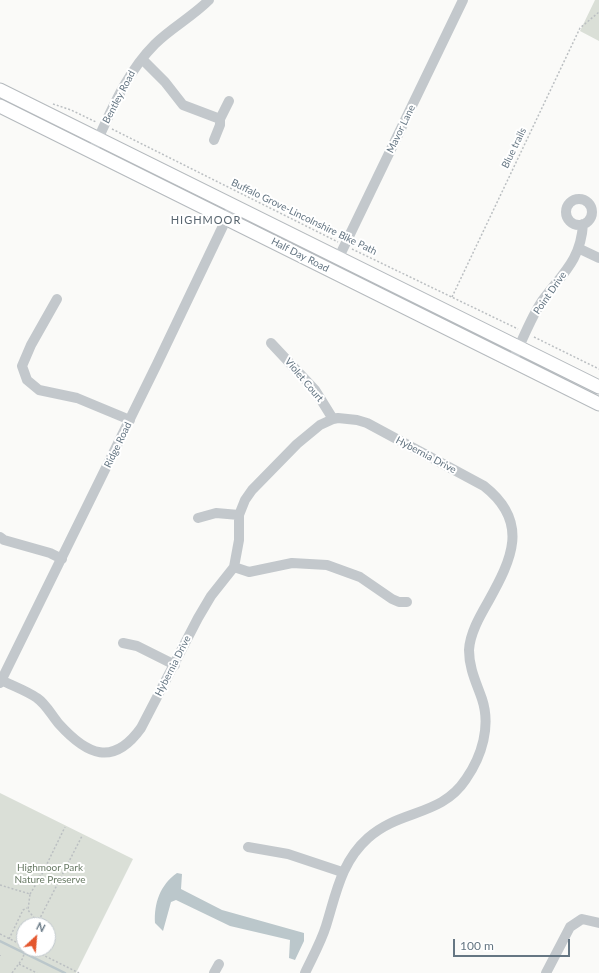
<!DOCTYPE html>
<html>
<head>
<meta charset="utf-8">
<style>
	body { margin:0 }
	#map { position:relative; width:599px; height:973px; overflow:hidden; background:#fafaf8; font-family:Lato,sans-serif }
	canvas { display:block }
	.north { position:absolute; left:16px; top:917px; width:40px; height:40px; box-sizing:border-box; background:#fff; border:1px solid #c1c8cd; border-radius:50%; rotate:26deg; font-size:11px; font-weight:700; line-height:16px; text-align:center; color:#657683 }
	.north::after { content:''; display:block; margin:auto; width:14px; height:18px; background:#e4572e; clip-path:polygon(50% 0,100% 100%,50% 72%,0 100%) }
	.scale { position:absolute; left:453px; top:939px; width:117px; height:18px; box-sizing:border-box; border:2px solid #657683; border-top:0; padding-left:5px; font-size:12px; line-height:14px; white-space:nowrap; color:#657683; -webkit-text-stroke:3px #fff; paint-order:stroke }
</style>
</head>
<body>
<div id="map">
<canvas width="599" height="973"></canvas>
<div class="north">N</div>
<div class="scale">100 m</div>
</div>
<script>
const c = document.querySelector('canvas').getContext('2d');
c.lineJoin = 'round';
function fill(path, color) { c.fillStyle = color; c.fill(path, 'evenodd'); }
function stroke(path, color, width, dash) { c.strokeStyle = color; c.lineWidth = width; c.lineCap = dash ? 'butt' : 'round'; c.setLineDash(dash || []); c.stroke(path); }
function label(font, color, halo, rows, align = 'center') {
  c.font = font + ' Lato,sans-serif'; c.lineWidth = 4; c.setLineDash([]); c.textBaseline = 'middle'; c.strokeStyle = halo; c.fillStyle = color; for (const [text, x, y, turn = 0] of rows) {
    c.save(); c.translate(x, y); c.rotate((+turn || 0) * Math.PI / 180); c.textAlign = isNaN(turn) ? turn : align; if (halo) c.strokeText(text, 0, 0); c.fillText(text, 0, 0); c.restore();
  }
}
fill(new Path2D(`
	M 595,0 L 599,0 L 599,41 L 580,31 Z
	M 0,793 L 133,859 L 76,973 L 0,973 ZM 24,925 L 48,925 L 48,949 L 24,949 Z`), '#dadfd7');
fill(new Path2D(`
	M 177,873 L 182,874 L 181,889 L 222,910 L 304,933 L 304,941 L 295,960 L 289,958 L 290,940 L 230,926 L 176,900 L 171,902 L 163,931 L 155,923 C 154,903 160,885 177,873 Z`), '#bbc7cb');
stroke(new Path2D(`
	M 0,941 L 65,973`), '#bbc7cb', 2.5);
const major = new Path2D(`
	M 0,90 L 599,387
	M 0,106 L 599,404`);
stroke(major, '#b5babe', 15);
stroke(new Path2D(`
	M 53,104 L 71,110 L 96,122
	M 112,129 L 338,242
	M 352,249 L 518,329
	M 452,297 L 580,28 L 599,12
	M 534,337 L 599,369
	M 37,882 L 36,877 L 41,876 L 65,827
	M 0,885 L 30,894 L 28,910 L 35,919 L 36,925
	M 30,894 L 38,881
	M 37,924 L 82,836
	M 0,934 L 24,946
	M 9,939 L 23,910 L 27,908
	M 31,949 L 79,973
	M 0,955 L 0,956
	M 19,964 L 37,973
	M 12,973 L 23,958 L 25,949`), '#bbbfc2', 1.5, [2, 2]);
stroke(new Path2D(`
	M 142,59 L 165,82 L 183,105 L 220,119 L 220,125 L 214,140
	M 220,119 L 229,101
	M 92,152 C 110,114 125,74 155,44 C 171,28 192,17 209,0
	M566 212a13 13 0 1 1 26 0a13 13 0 1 1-26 0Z
	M 580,249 L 599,258
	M 339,257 L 463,0
	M 57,299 L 31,345 L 22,366 L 27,380 L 39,390 L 77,398 L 130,420
	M 271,343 L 315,390 L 333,419
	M 512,361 C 522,342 530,319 542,301 C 562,274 581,260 583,224
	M 198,518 L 216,513 L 239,515
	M 0,537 L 4,540 L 50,553 L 62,559
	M 234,567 L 249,572 L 292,563 L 327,565 L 360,577 L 392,599 L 399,602 L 407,602
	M 123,643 L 137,646 L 175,665
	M 1,680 C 13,686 27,691 37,698 C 46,704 52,716 59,724 C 87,755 113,767 141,728 L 198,618 L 211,596 L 234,567 L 239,540 L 239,515 L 245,500 L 252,490 L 297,444 L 320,425 L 333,419 L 338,418 L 357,420 L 367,423 L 484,486 C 530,522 512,559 488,602 C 480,616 470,633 469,650 C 469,668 476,682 482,699 C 491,726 482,756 466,779 C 441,817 400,809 368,838 C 341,862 336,894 326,926 C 321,942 312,958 305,973
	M 0,683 L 157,364 L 233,205
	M 248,847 L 288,854 L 342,872
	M 214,973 L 219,964
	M 546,973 L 570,927 L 582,919 L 599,923`), '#c3c8cc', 10);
stroke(major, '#fff', 13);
label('10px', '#657683', '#fff', [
	["Bentley Road",119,97,-62],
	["Mavor Lane",401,129,-64],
	["Blue trails",514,148,-64],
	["Buffalo Grove-Lincolnshire Bike Path",304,217,26],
	["Half Day Road",300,255,27],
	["Point Drive",550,293,-55],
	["Violet Court",304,380,50],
	["Ridge Road",118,445,-64],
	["Hybernia Drive",426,455,28],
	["Hybernia Drive",173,666,-63]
]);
label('10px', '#687a64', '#fff', [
	["Highmoor Park",50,868],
	["Nature Preserve",50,880]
]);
c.letterSpacing = '1px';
label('11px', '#57646e', '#fff', [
	["HIGHMOOR",206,220]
]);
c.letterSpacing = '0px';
</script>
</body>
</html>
